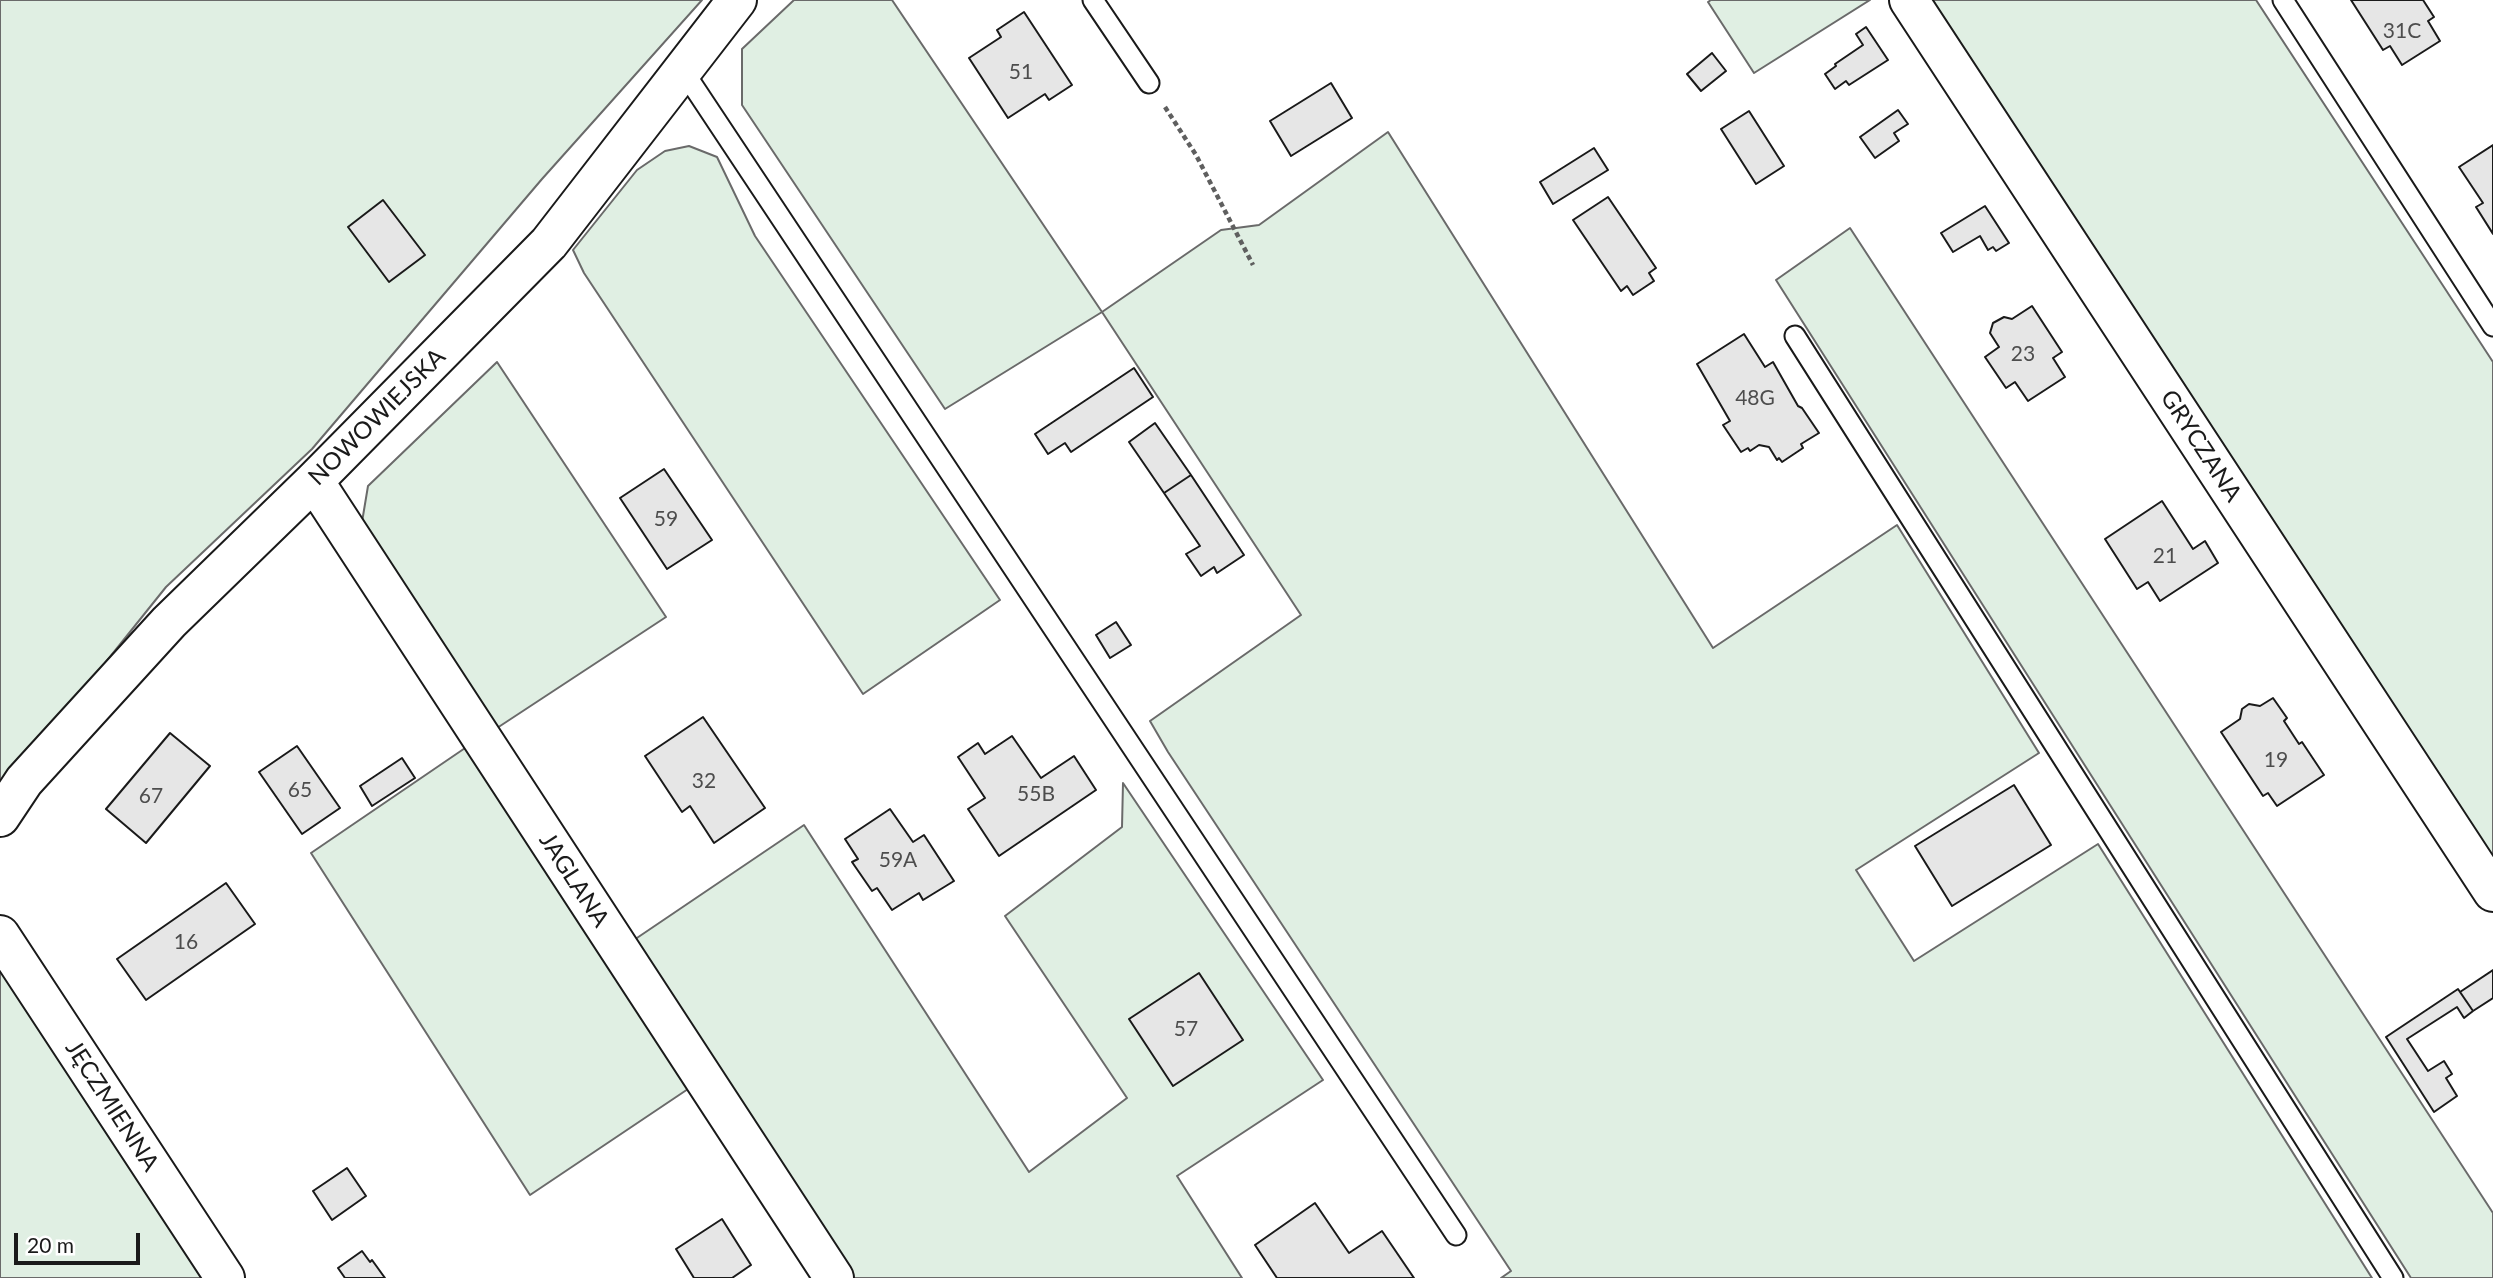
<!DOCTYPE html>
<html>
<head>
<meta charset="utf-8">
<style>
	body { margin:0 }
	#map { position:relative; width:2493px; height:1278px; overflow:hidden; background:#fff; font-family:Lato,sans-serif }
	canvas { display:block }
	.scale { position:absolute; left:14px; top:1233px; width:126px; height:32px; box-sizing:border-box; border:4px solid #1a1a1a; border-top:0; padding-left:9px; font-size:21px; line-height:24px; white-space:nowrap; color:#1a1a1a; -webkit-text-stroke:5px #fff; paint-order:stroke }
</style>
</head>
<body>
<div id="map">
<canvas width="2493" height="1278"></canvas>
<div class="scale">20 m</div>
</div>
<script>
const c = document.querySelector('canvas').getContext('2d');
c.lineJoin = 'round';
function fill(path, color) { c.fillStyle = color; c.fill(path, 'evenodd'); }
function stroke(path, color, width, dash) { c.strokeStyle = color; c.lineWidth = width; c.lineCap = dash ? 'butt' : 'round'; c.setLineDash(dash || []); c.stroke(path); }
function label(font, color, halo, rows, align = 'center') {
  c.font = font + ' Lato,sans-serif'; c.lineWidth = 5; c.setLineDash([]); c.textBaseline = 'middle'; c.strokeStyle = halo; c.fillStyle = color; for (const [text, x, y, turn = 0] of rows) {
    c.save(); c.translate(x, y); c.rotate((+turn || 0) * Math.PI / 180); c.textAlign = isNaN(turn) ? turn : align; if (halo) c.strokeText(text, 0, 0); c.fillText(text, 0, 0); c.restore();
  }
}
const green = new Path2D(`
	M 0,0 L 702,0 L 542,179 L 312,449 L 166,587 L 0,794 Z
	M 794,0 L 892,0 L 1102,312 L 1221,230 L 1259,225 L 1388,132 L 1713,648 L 1897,525 L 2039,753 L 1856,870 L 1914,961 L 2098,844 L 2372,1278 L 1501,1278 L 1511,1271 L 1168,752 L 1150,721 L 1301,615 L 1102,312 L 945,409 L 742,105 L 742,49 Z
	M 1711,0 L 1870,0 L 1754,73 L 1708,2 Z
	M 1925,0 L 2256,0 L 2493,362 L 2493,871 Z
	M 689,146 L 717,157 L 755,236 L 1000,600 L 863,694 L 584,273 L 573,250 L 637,170 L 665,151 Z
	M 1850,228 L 2493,1213 L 2493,1278 L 2411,1278 L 1776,280 Z
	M 497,362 L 666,617 L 494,730 L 362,522 L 368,486 Z
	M 471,744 L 694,1085 L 530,1195 L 311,853 Z
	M 1123,783 L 1323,1080 L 1177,1176 L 1242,1278 L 847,1278 L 628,944 L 804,825 L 1029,1172 L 1127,1098 L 1005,916 L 1122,827 Z
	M 0,965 L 206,1278 L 0,1278 Z`);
fill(green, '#e0efe3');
stroke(green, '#6a6a6a', 2);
const building = new Path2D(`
	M 2351,0 L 2423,0 L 2434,17 L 2428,21 L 2440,41 L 2402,65 L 2390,46 L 2383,50 Z
	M 1024,12 L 1072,85 L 1049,100 L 1045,94 L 1008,118 L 969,58 L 1001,37 L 997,30 Z
	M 1866,27 L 1888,60 L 1849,85 L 1846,81 L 1835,89 L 1825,74 L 1836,66 L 1835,64 L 1863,45 L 1856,34 Z
	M 1712,53 L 1726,71 L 1701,91 L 1687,74 Z
	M 1331,83 L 1352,118 L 1291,156 L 1270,121 Z
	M 1898,110 L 1908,124 L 1894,133 L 1899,141 L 1875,158 L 1860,137 Z
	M 1749,111 L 1784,166 L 1756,184 L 1721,129 Z
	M 2493,145 L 2493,234 L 2476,207 L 2483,203 L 2459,167 Z
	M 1594,148 L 1608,170 L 1553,204 L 1540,182 Z
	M 1608,197 L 1656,268 L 1649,273 L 1654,281 L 1633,295 L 1627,286 L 1621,291 L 1573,220 Z
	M 383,200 L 425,255 L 389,282 L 348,227 Z
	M 1985,206 L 2009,243 L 1996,251 L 1993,247 L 1988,250 L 1980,236 L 1953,252 L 1941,233 Z
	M 2032,306 L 2062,352 L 2053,358 L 2065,377 L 2028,401 L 2015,382 L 2006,388 L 1985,357 L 1999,347 L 1990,333 L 1993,323 L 2004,317 L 2012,319 Z
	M 1744,334 L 1765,367 L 1773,362 L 1798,406 L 1802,408 L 1819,433 L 1801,444 L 1803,448 L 1782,462 L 1779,458 L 1777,460 L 1769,447 L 1759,445 L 1750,451 L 1748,448 L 1741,452 L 1723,425 L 1730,421 L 1697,364 Z
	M 1134,368 L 1153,397 L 1071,452 L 1065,443 L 1048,454 L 1035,434 Z
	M 1155,423 L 1191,475 L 1164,493 L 1129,442 Z
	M 664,469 L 712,540 L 667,569 L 620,498 Z
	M 1191,475 L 1244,555 L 1217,573 L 1214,567 L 1201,576 L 1186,554 L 1200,546 L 1164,493 Z
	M 2162,501 L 2193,549 L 2205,541 L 2218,563 L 2160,601 L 2148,582 L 2137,589 L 2105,539 Z
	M 1116,622 L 1131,645 L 1110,658 L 1096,635 Z
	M 2273,698 L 2287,718 L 2284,721 L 2299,744 L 2302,742 L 2324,775 L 2277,806 L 2268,793 L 2263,796 L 2221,732 L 2240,719 L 2242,709 L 2249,704 L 2260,706 Z
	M 703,717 L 765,808 L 714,843 L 690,806 L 682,812 L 645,756 Z
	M 170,733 L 210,766 L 146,843 L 106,809 Z
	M 1012,736 L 1041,778 L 1074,756 L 1096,790 L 999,856 L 968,809 L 985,798 L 958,757 L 978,743 L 985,754 Z
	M 297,746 L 340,808 L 302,834 L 259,772 Z
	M 402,758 L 415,778 L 372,806 L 360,786 Z
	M 2014,785 L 2051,845 L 1952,906 L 1915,846 Z
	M 890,809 L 913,842 L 924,835 L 954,881 L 923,900 L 919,893 L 892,910 L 877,888 L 872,891 L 852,862 L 858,859 L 845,839 Z
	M 226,883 L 255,924 L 146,1000 L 117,959 Z
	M 2493,970 L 2493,998 L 2473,1011 L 2460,992 Z
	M 1199,973 L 1243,1040 L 1173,1086 L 1129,1019 Z
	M 2458,989 L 2473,1011 L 2464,1018 L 2457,1007 L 2407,1039 L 2428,1071 L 2444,1061 L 2452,1074 L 2446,1078 L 2457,1096 L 2434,1112 L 2386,1037 Z
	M 347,1168 L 366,1196 L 332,1220 L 313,1191 Z
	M 1315,1203 L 1349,1253 L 1382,1231 L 1414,1278 L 1277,1278 L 1255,1245 Z
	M 722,1219 L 751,1265 L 732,1278 L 694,1278 L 676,1249 Z
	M 362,1251 L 370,1262 L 372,1260 L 385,1278 L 345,1278 L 338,1268 Z`);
fill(building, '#e6e6e6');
stroke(building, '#1a1a1a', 2);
const service = new Path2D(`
	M 1093,0 L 1149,83
	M 2283,0 L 2493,326
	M 682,69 L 1456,1235
	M 1795,336 L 2393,1278`);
const minor = new Path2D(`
	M 1909,0 L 2493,892
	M 314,481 L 834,1278
	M 0,817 L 24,781 L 169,622 L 314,481 L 549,243 L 737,0
	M 0,935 L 225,1278`);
stroke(service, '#1a1a1a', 23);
stroke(minor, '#1a1a1a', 42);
stroke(new Path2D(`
	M 1165,107 L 1196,155 L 1253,265`), '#5f5f5f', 4.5, [5, 3.5]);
stroke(service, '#fff', 19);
stroke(minor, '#fff', 38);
label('21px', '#4d4d4d', null, [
	["31C",2402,31],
	["51",1021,72],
	["23",2023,354],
	["48G",1755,398],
	["59",666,519],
	["21",2165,556],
	["19",2276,760],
	["32",704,781],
	["65",300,790],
	["55B",1036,794],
	["67",151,796],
	["59A",898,860],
	["16",186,942],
	["57",1186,1029]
]);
label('24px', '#1a1a1a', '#fff', [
	["NOWOWIEJSKA",377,417,-45],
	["GRYCZANA",2201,446,57],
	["JAGLANA",574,880,57],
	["JĘCZMIENNA",112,1106,57]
]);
</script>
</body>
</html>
